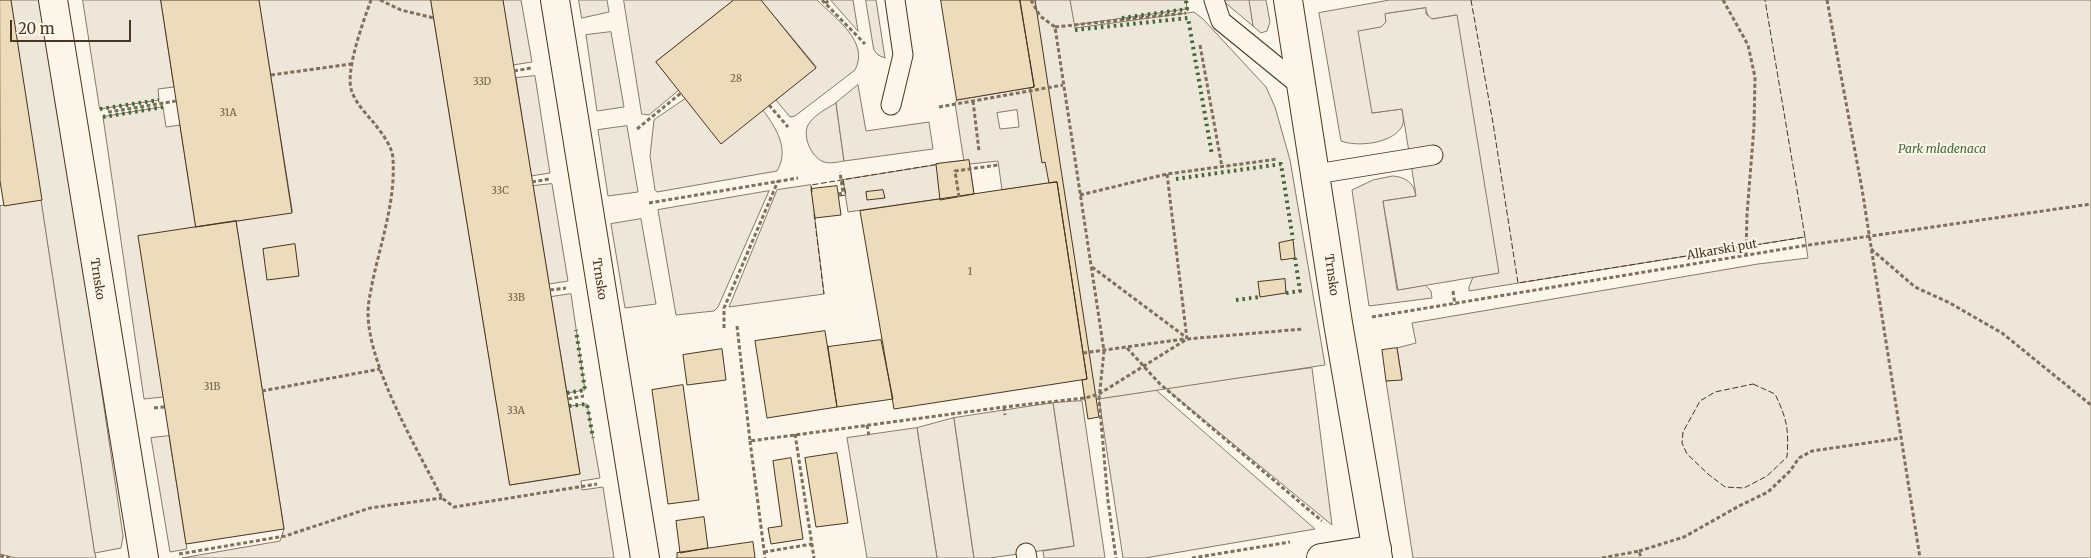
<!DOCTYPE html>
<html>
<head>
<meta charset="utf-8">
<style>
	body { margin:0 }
	#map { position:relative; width:2091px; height:558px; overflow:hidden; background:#fbf6e9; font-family:Merriweather,serif }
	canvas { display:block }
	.scale { position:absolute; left:10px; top:20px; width:121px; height:22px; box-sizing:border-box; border:2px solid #4a3520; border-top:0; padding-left:6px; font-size:15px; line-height:18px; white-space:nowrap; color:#4a3520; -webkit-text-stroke:4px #fbf6e9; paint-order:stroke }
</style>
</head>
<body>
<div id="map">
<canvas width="2091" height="558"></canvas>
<div class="scale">20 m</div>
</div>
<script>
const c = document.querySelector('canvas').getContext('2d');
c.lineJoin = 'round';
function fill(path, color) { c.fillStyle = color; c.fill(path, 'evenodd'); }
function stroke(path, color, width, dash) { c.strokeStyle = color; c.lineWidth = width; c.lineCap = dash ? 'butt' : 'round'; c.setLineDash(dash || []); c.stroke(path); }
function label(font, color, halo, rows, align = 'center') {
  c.font = font + ' Merriweather,serif'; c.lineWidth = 4; c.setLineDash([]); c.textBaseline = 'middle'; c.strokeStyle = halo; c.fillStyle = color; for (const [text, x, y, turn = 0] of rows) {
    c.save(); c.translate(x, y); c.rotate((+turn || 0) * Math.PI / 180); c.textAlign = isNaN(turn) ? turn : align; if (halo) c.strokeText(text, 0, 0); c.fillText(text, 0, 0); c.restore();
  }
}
const green = new Path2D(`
	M 83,0 L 161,0 L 174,87 L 158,89 L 159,100 L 100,109 Z
	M 259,0 L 431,0 L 510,485 L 580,474 L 569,406 L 587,404 L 600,478 L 581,481 L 582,490 L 603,487 L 614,558 L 182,558 L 280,541 L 284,529 L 236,221 L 292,212 Z
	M 503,0 L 521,0 L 532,62 L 513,65 Z
	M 624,0 L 734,0 L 656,62 L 679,90 L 649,115 L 642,114 Z
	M 761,0 L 817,0 C 835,18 870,42 855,70 L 795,116 L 790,117 L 776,100 L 816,67 Z
	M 831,0 L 853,0 L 858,31 Z
	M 866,0 L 876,0 L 885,58 L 878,55 L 874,50 Z
	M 1070,0 L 1186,0 L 1187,9 L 1074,25 Z
	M 1249,0 L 1266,0 L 1270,22 L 1267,31 L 1261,33 L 1253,26 Z
	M 1390,0 L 2091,0 L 2091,558 L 1413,558 L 1386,381 L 1402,379 L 1397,348 L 1416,343 L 1412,323 L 1758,264 L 1808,258 L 1805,237 L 1469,291 L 1469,287 L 1473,277 L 1498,273 L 1456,15 L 1432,19 L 1429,18 L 1425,8 L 1386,14 L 1386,22 L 1381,27 L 1372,113 L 1402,109 C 1403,115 1405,123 1401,128 C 1390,144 1357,147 1341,141 L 1319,13 Z
	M 535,76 L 550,173 L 531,176 L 516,78 Z
	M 685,99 L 763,110 C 776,128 790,149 777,171 L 657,192 L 655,190 L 650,156 L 654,120 Z
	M 836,103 L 844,161 C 838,162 830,164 824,162 C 812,158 802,137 808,125 C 814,115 826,109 836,103 Z
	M 163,107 L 166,127 L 180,125 L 196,227 L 163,397 L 144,399 L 103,117 Z
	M 969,160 L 974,194 L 848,212 L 843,180 Z
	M 1393,176 C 1406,177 1414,183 1416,196 L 1383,201 L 1397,290 L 1425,285 L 1431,291 L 1432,298 L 1369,306 L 1352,190 L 1373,180 Z
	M 552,184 L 568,281 L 549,284 L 533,186 Z
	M 811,185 L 824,294 L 729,307 L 777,190 Z
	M 769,191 L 718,307 L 714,311 L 676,315 L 658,210 Z
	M 42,200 L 95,553 L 96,558 L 16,558 L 0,554 L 0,206 Z
	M 571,294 L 585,390 L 567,393 L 551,297 Z
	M 1312,368 L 1332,525 L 1165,388 Z
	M 1156,390 L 1315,529 L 1145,558 L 1123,558 L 1099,399 Z
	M 1082,401 L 1105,558 L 1044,558 L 1043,551 L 1074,546 L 1053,403 Z
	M 954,418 L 974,558 L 937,558 L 917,428 Z
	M 169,436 L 187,549 L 170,552 L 151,438 Z`);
fill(green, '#ede6d9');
stroke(green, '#887966', 1);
const parking = new Path2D(`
	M 11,0 L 44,0 L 123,536 L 121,548 L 95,553 Z
	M 579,0 L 607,0 L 609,12 L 582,18 Z
	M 1020,0 L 1070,0 L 1075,28 L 1194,12 L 1203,19 L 1266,87 L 1275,107 L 1290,160 L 1325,365 L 1085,401 L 1057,182 L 1002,190 L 998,161 L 970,164 L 964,161 L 962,149 L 955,103 L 957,100 L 1034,87 ZM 1017,110 L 1019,127 L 1000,129 L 997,113 Z
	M 1223,0 L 1249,0 L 1253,26 L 1223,1 Z
	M 1426,8 L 1426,14 L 1432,19 L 1457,15 L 1499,273 L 1398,290 L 1383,201 L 1416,196 L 1415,189 L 1402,109 L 1372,113 L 1358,31 L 1381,27 L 1386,22 L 1385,14 Z
	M 611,32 L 624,107 L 597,111 L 586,35 Z
	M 858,85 L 866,131 L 929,122 L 933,149 L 844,161 L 836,103 Z
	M 627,126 L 638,192 L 608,196 L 598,130 Z
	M 641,219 L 656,304 L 625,308 L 611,224 Z
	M 1053,403 L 1074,546 L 990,558 L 974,558 L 954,418 Z
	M 917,428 L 937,558 L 867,558 L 847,438 Z`);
fill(parking, '#ede7d9');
stroke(parking, '#887966', 1);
const building = new Path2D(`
	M 0,0 L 11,0 L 42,200 L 4,206 L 0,181 Z
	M 161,0 L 259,0 L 292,213 L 196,227 Z
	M 431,0 L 503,0 L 580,474 L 510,485 Z
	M 734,0 L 761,0 L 816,68 L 721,144 L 656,62 Z
	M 941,0 L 1020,0 L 1034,87 L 957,100 Z
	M 1020,0 L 1035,0 L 1099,417 L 1088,419 L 1082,380 L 1087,379 L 1057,182 L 1049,183 L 1045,162 L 1042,163 L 1030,88 L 1034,87 Z
	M 969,160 L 974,194 L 940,200 L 936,164 Z
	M 1057,182 L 1087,379 L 894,409 L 860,211 Z
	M 837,186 L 841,215 L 815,218 L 811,189 Z
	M 883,190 L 885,198 L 867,200 L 866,192 Z
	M 236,221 L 284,529 L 186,544 L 138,236 Z
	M 1293,240 L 1295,258 L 1281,260 L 1279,243 Z
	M 295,244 L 299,276 L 267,280 L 263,249 Z
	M 1285,279 L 1286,293 L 1260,297 L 1258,282 Z
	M 825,331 L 837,407 L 767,418 L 755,341 Z
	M 881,340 L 893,399 L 837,407 L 828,347 Z
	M 1397,348 L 1402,380 L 1386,381 L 1382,350 Z
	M 722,349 L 726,380 L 687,385 L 683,355 Z
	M 683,385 L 699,500 L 668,504 L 652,390 Z
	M 837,453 L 848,523 L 816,527 L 805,458 Z
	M 791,458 L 803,539 L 771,544 L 768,528 L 782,526 L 773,461 Z
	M 704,517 L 708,548 L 680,553 L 676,521 Z
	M 753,542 L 755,558 L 677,558 L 677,553 Z`);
fill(building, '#ecdcbc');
stroke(building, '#4a3520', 1);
const service = new Path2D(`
	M 1214,0 L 1221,21 L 1302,87
	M 891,105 L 903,55 L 895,0
	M 1316,174 L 1433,155
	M 1026,553 L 1027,558`);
const minor = new Path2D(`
	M 53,0 L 144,558
	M 555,0 L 645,558
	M 1321,558 L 1377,549`);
const tertiary = new Path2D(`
	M 1288,0 L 1338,323 L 1378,558`);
stroke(service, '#4a3520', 21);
stroke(minor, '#4a3520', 30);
stroke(tertiary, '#4a3520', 30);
stroke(new Path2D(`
	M 371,0 C 364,20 344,72 352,92 C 356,103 366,114 374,123 C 381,132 393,147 393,159 C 396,208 376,254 369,301 C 360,354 418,450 442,498 L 454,507 L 597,484
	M 380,0 L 401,10 L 434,18
	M 822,0 L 865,44
	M 1031,0 L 1040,16 L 1055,27 L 1104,351 L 1099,399 L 1108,501 L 1116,558
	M 1723,0 L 1748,45 L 1755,77 L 1754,127 L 1747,214 L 1746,255
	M 1827,0 L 1862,189 L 1920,558
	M 825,3 L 830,0
	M 1055,27 L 1186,13
	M 1200,45 L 1222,167
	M 514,71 L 531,68
	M 271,75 L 351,64
	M 973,101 L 979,151
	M 769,105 L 788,127
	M 939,107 L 1063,85
	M 108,112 L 176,101
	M 637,129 L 681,93
	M 1167,174 L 1187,339
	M 532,182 L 549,179
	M 838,194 L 843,193 L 840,172
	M 1080,195 L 1167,174 L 1278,159
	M 959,197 L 955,171 L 998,165
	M 649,203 L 798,178
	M 1871,249 L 1915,287 L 1950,303 L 2002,333 L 2091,405
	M 1092,267 L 1187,338
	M 550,290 L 566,288
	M 1453,291 L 1455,305
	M 1372,317 L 1802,246 L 2091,204
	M 737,326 L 750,441 L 1004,407 L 1085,398 L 1099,394 L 1187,339 L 1303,329
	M 724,328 L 724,308 L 778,181
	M 1127,348 L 1160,384 L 1322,521
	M 1083,353 L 1184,339
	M 262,391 L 380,369
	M 568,399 L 584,396
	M 1004,407 L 1005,415
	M 154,408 L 164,407
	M 867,425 L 869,436
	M 795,434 L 814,558
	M 750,441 L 765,558
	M 1639,551 L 1684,537 L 1739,506 L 1768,492 L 1790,471 L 1799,458 L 1812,451 L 1901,438
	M 764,552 L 812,544
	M 179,554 L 285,536 L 370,508 L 442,498
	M 0,556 L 10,558
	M 1192,558 L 1290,542
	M 1602,558 L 1639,551 L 1641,558`), '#7f6f5c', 3, [4, 2.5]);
stroke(service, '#fbf6e9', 19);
stroke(minor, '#fbf6e9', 28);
stroke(tertiary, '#fbf6e9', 28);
stroke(new Path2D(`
	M 1122,18 L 1187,9 L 1186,0
	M 1075,30 L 1188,18 L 1212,155
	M 100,109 L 159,100
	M 103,117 L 163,107
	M 1176,179 L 1281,164 L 1293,240
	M 1286,293 L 1300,291 L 1295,258
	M 1236,300 L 1260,297
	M 567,393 L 585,390 L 576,330
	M 569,406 L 587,404 L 593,438`), '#436837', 4, [2.5, 4]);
stroke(new Path2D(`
	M 1471,0 L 1493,123 L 1518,283 L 1805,237 L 1765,0
	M 812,192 L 811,185 L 939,164
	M 839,196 L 846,195 L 843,180
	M 814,214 L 824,294
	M 1753,384 L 1775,394 C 1787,419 1789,429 1787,457 L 1767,476 L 1744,488 L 1725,487 L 1708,474 L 1687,454 L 1682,443 L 1683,432 L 1700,401 L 1715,392 Z`), '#4a3520', 1, [6, 2.5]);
label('10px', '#725f47', null, [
	["28",736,79],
	["33D",482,82],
	["31A",228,113],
	["33C",500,191],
	["1",970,272],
	["33B",516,298],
	["31B",212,387],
	["33A",516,411]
]);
label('italic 12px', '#436837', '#fbf6e9', [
	["Park mladenaca",1942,150]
]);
label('12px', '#4a3520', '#fbf6e9', [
	["Alkarski put",1722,250,-10],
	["Trnsko",1331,275,82],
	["Trnsko",97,279,81],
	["Trnsko",599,279,81]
]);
</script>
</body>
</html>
